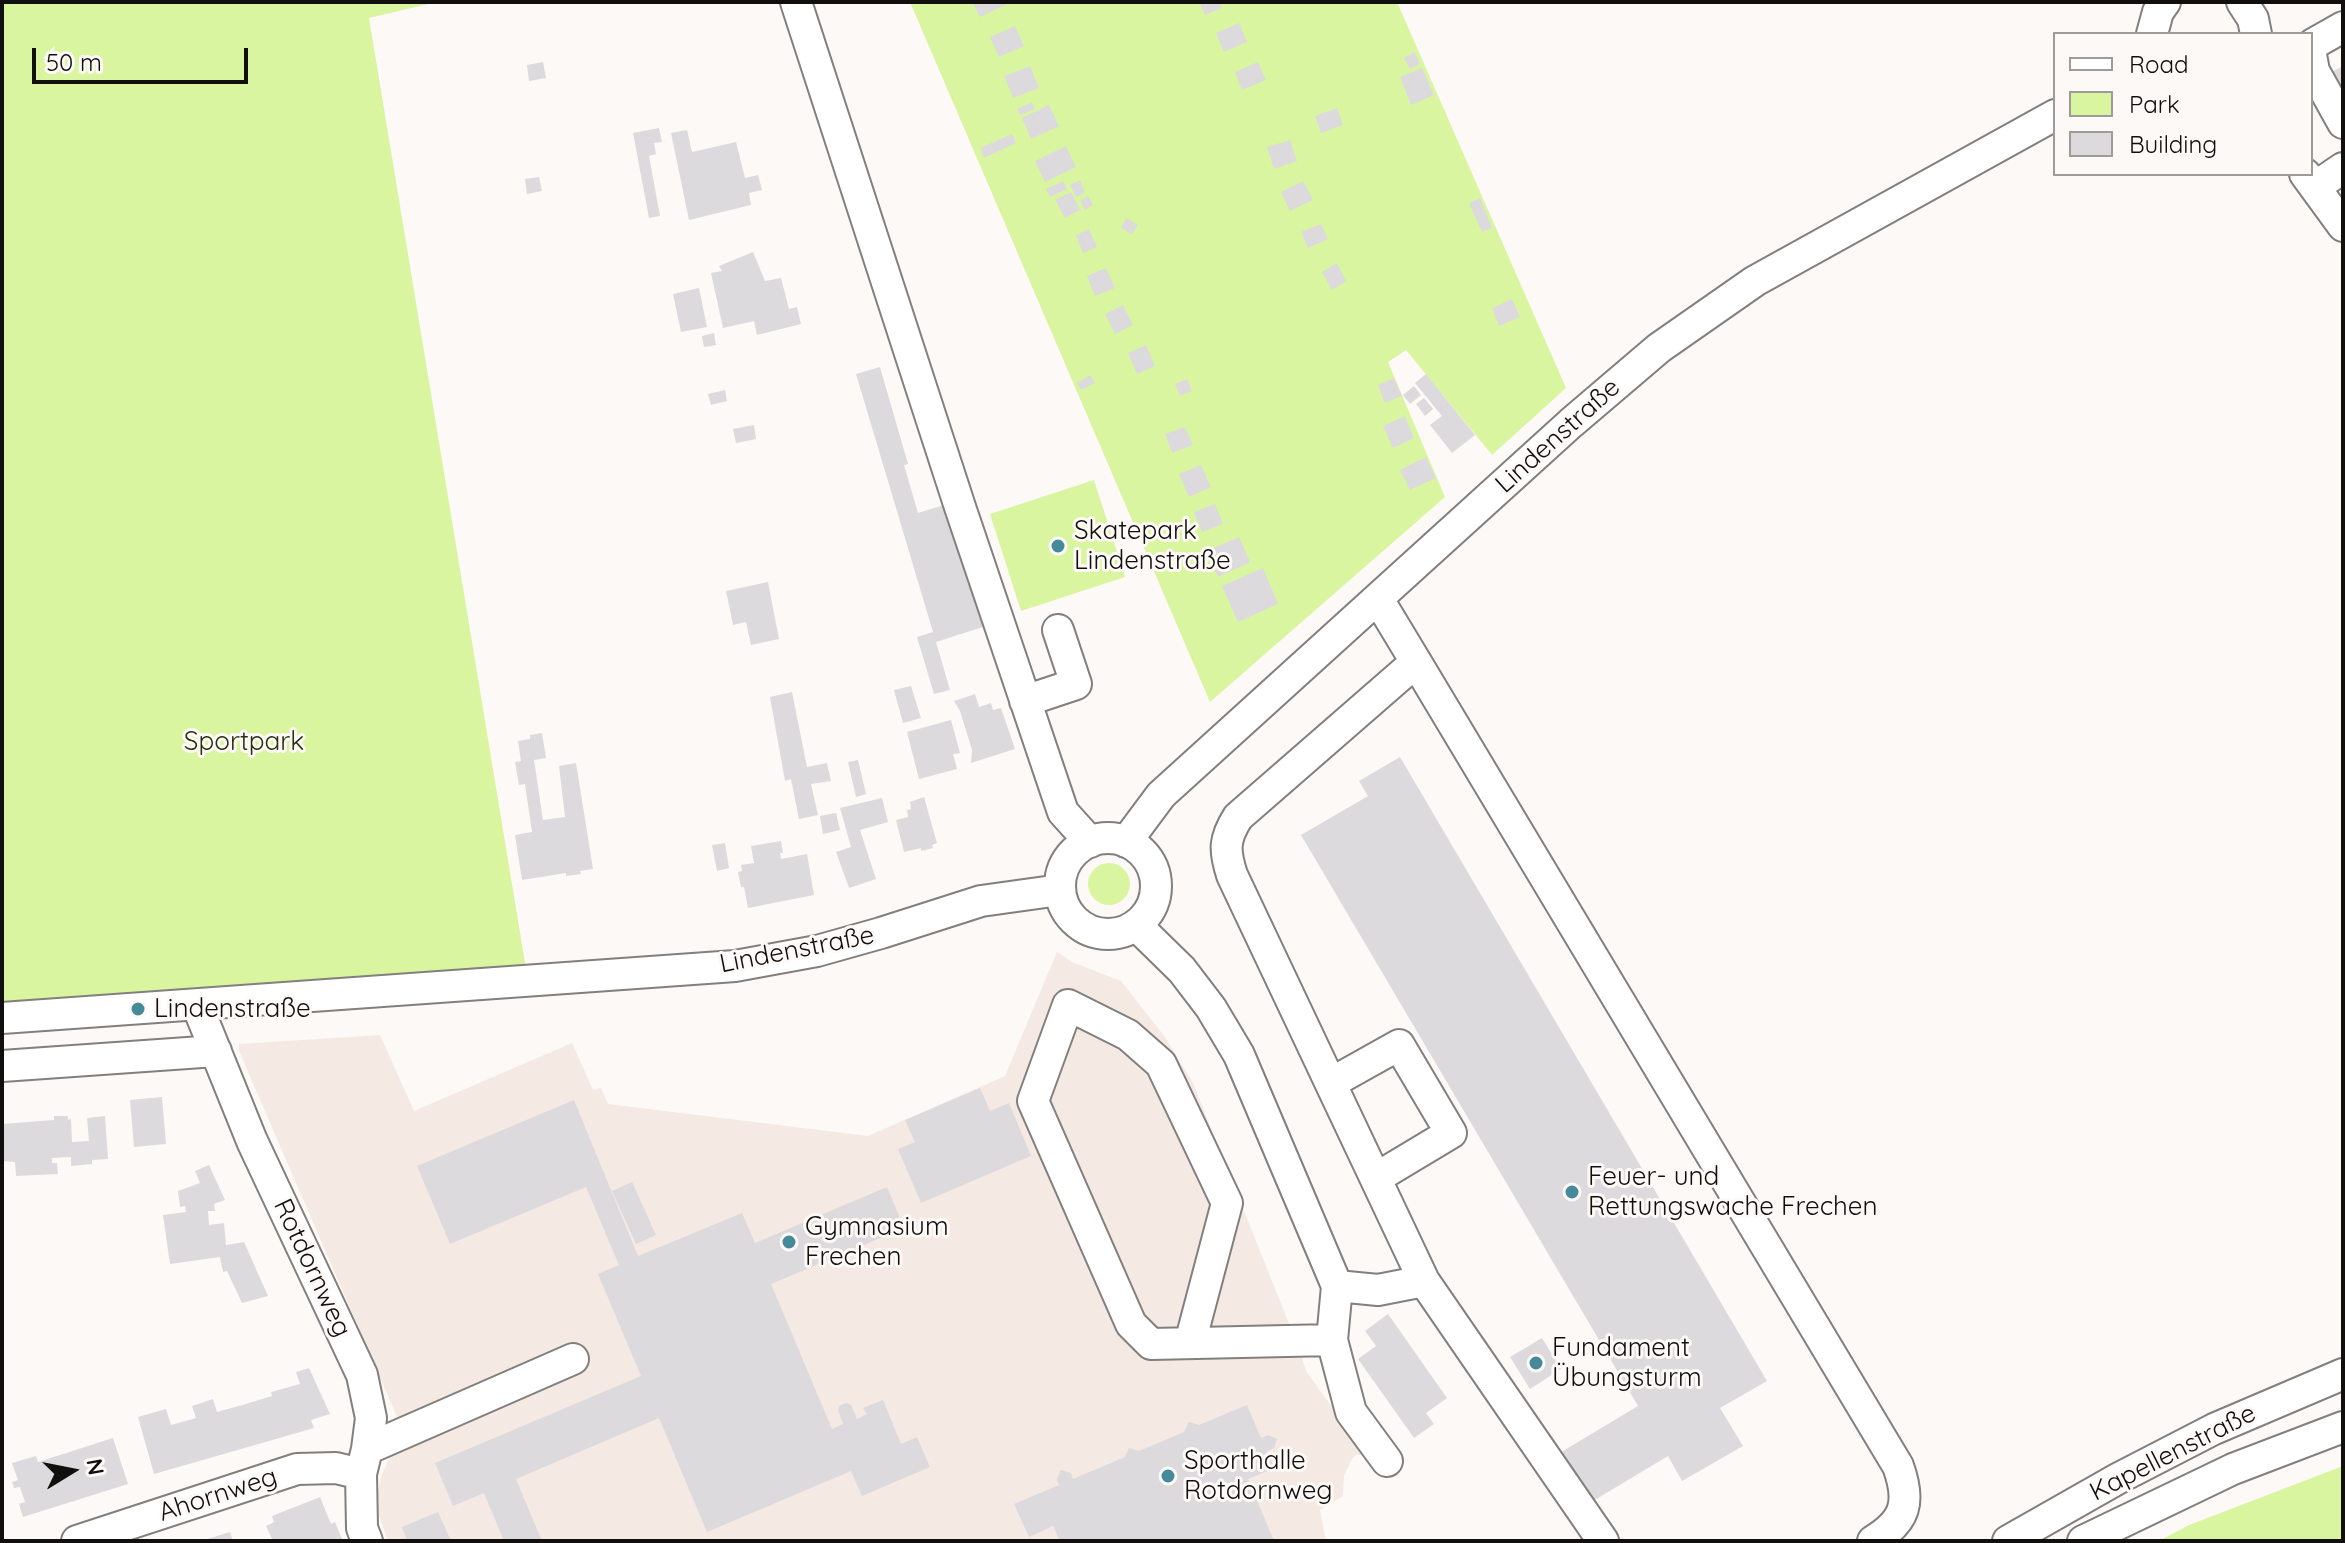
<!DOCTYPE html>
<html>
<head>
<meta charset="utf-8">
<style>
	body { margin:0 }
	#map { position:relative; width:2345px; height:1543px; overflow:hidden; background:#fdf9f6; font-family:Quicksand,sans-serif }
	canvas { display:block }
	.frame { position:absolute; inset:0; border:4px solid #100f0e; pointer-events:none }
	.legend { position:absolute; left:2053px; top:32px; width:260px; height:144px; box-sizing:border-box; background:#fdf9f6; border:2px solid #9e9b99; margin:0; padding:10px 14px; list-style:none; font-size:24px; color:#100f0e }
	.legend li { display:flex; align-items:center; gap:16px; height:40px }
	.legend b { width:40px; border:2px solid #9e9b99 }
	.north { position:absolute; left:32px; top:1431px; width:80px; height:80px; -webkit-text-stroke:6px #fdf9f6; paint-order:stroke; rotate:80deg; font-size:22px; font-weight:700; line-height:32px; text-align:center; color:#100f0e }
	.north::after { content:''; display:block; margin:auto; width:28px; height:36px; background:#100f0e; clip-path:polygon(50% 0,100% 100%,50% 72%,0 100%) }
	.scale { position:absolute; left:32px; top:48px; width:216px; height:36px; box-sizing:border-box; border:4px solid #100f0e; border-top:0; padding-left:10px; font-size:24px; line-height:28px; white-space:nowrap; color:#100f0e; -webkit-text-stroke:6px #fdf9f6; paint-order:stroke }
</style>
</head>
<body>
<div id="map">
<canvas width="2345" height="1543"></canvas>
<div class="frame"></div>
<ul class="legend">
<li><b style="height:10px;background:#fff"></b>Road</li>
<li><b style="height:22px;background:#daf5a0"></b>Park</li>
<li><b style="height:22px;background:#dcdadd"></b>Building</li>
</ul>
<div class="north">N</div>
<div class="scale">50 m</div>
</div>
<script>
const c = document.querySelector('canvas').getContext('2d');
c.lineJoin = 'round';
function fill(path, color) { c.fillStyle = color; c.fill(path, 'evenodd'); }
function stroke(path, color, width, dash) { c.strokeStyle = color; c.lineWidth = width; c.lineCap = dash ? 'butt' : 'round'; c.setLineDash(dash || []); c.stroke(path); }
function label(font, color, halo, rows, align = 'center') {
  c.font = font + ' Quicksand,sans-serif'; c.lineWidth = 6; c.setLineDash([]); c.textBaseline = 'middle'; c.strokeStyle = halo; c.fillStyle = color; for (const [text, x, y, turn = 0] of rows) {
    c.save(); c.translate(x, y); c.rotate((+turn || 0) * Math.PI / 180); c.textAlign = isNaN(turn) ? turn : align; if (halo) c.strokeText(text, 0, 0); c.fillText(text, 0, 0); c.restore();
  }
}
fill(new Path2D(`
	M 1057,952 L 1072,962 L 1121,981 L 1165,1037 L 1193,1083 L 1299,1349 L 1306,1371 L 1367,1455 L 1356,1455 L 1351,1460 L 1344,1476 L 1343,1496 L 1320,1510 L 1326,1541 L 388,1541 L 379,1516 L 377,1495 L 382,1474 L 391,1455 L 407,1440 L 239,1051 L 239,1044 L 380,1035 L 414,1111 L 572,1043 L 593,1090 L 601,1088 L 608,1104 L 868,1136 L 1005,1076 Z`), '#f4eae3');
fill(new Path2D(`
	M 2,2 L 437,2 L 369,18 L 526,969 L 2,1005 Z
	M 910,2 L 1397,2 L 1566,388 L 1492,455 L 1406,350 L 1388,362 L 1445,497 L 1210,702 Z
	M 1094,480 L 1125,577 L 1021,611 L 990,514 Z
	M1088 884a21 21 0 1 1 42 0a21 21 0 1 1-42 0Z
	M 2343,1466 L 2343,1541 L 2159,1541 L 2189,1525 Z`), '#daf5a0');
fill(new Path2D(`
	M 972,2 L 1011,2 L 980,17 Z
	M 1199,2 L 1220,2 L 1222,8 L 1205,15 Z
	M 1239,23 L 1247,42 L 1224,52 L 1216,33 Z
	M 1015,26 L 1024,46 L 999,57 L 990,37 Z
	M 1414,52 L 1420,64 L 1410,69 L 1404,58 Z
	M 543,62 L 546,78 L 529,81 L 527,65 Z
	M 1258,62 L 1266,80 L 1242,90 L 1235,72 Z
	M 1030,66 L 1039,88 L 1013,98 L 1004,76 Z
	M 2343,66 L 2343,110 L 2324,76 Z
	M 1422,68 L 1434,95 L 1411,105 L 1400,77 Z
	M 1032,102 L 1035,109 L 1020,115 L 1017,109 Z
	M 1049,105 L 1059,126 L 1031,139 L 1022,118 Z
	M 1337,108 L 1343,125 L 1321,133 L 1315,116 Z
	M 659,128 L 662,142 L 654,143 L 656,154 L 649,156 L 660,216 L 649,218 L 633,133 Z
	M 687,130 L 692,152 L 736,142 L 745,178 L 758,175 L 762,190 L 749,193 L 751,205 L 689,220 L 671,133 Z
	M 1012,134 L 1016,143 L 984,158 L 980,148 Z
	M 1290,140 L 1297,161 L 1274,169 L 1267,147 Z
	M 1066,146 L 1076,167 L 1045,182 L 1035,161 Z
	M 539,177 L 542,191 L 527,194 L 525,179 Z
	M 1080,180 L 1085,193 L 1076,197 L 1070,185 Z
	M 1063,181 L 1067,189 L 1050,197 L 1046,189 Z
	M 1303,181 L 1313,200 L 1290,211 L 1281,192 Z
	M 1071,192 L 1080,210 L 1065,218 L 1055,200 Z
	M 1088,196 L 1093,205 L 1085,210 L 1080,201 Z
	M 1480,198 L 1492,228 L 1482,232 L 1469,203 Z
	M 1126,218 L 1138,225 L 1132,234 L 1121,228 Z
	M 1321,224 L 1328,239 L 1308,248 L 1301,232 Z
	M 1089,229 L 1097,247 L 1083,253 L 1076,235 Z
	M 753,252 L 765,281 L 781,278 L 789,309 L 797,307 L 801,324 L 757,335 L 754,321 L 723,328 L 711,273 L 722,271 L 719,266 Z
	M 1337,263 L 1346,281 L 1332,290 L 1322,272 Z
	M 1106,268 L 1115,288 L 1095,296 L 1087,276 Z
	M 699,288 L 707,327 L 681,332 L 673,294 Z
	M 1512,299 L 1520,317 L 1499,326 L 1492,308 Z
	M 1123,305 L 1133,325 L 1115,334 L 1105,314 Z
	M 714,333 L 716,345 L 704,347 L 702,336 Z
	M 1146,345 L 1155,366 L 1137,374 L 1128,353 Z
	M 880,367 L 908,464 L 904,465 L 918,513 L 947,504 L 986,626 L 936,642 L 950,690 L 934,694 L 917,637 L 933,632 L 856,374 Z
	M 1426,374 L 1475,435 L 1452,453 L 1430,425 L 1442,416 L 1415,383 Z
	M 1090,375 L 1095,383 L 1081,390 L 1077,383 Z
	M 1394,378 L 1402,396 L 1385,403 L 1378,385 Z
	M 1187,379 L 1192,391 L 1180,396 L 1175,384 Z
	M 1414,386 L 1421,395 L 1410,404 L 1403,395 Z
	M 725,390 L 727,401 L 711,405 L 708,394 Z
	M 1424,398 L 1433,409 L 1425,416 L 1416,404 Z
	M 1405,416 L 1414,438 L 1393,448 L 1383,426 Z
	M 754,425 L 756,439 L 736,443 L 733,429 Z
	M 1185,427 L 1193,445 L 1172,453 L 1165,434 Z
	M 1426,457 L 1436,478 L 1410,490 L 1400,470 Z
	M 1201,465 L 1211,487 L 1189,497 L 1179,474 Z
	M 1215,504 L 1223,524 L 1202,532 L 1194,512 Z
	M 1239,537 L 1250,562 L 1218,577 L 1206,551 Z
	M 1263,568 L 1278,604 L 1238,622 L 1222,586 Z
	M 768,582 L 779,639 L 751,645 L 746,622 L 733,625 L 726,591 Z
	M 911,686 L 921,718 L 903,723 L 894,690 Z
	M 792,692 L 807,767 L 827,763 L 831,781 L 811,784 L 818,815 L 799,819 L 791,779 L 785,781 L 770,697 Z
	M 975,694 L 979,707 L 991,703 L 993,710 L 1001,708 L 1015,749 L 971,763 L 972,750 L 960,711 L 954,701 Z
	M 951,720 L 960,753 L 953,754 L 957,769 L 919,779 L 907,732 Z
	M 542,733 L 546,758 L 534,760 L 543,820 L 565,817 L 559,766 L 576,763 L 593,869 L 580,871 L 581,874 L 566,876 L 566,873 L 522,880 L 515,835 L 532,832 L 525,784 L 519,785 L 515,762 L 521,761 L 518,741 L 530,739 L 530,735 Z
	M 1400,757 L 1767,1381 L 1720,1408 L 1743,1446 L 1682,1481 L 1668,1456 L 1588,1504 L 1558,1454 L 1638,1406 L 1301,835 L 1368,796 L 1359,781 Z
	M 858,760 L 866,794 L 856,797 L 848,762 Z
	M 924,797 L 937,843 L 932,845 L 933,848 L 921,851 L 921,848 L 904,852 L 896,820 L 908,817 L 907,810 L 911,809 L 910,802 Z
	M 882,798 L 888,822 L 860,830 L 876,879 L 849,888 L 836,852 L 851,847 L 840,808 Z
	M 836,813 L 840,830 L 823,834 L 820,816 Z
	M 781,841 L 783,853 L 780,853 L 781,859 L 807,854 L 814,895 L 748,908 L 744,887 L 741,887 L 738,872 L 742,871 L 741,865 L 754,863 L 751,846 Z
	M 725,843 L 729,868 L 717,871 L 712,845 Z
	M 980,1088 L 990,1111 L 1009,1103 L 1031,1156 L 921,1203 L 898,1149 L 915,1142 L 905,1120 Z
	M 162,1097 L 166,1144 L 134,1147 L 130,1100 Z
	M 574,1100 L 638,1256 L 742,1213 L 755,1243 L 887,1187 L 904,1228 L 771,1284 L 832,1429 L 843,1424 L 838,1410 L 839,1406 L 846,1403 L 851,1405 L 857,1419 L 867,1414 L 863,1408 L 883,1400 L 901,1444 L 917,1437 L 930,1467 L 862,1496 L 851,1471 L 707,1532 L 659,1418 L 516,1479 L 542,1541 L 504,1541 L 484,1493 L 453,1506 L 435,1463 L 641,1376 L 598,1274 L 619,1265 L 586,1187 L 450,1244 L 417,1166 Z
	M 54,1116 L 68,1116 L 68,1120 L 71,1119 L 72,1142 L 89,1141 L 87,1118 L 105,1116 L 108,1159 L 92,1160 L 92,1164 L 71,1166 L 71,1157 L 52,1158 L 52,1163 L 57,1163 L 58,1174 L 16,1176 L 15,1162 L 2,1161 L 2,1124 L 54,1120 Z
	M 209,1165 L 225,1200 L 214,1204 L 215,1211 L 208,1211 L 209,1225 L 224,1223 L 226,1245 L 244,1242 L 268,1296 L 242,1303 L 227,1271 L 223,1272 L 220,1257 L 170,1264 L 163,1215 L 186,1212 L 185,1206 L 180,1207 L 178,1191 L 200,1183 L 195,1171 Z
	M 632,1182 L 656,1235 L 636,1244 L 612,1191 Z
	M 1388,1314 L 1447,1398 L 1426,1413 L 1434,1424 L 1414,1438 L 1358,1359 L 1376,1346 L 1365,1331 Z
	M 1542,1338 L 1561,1369 L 1530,1389 L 1510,1357 Z
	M 309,1368 L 330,1414 L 311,1420 L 314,1428 L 154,1474 L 138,1417 L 166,1409 L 171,1425 L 196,1418 L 192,1406 L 213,1399 L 217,1412 L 246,1404 L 272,1396 L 271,1392 L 300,1384 L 296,1372 Z
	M 1247,1405 L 1261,1438 L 1268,1435 L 1277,1439 L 1274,1448 L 1267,1451 L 1274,1468 L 1248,1479 L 1274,1541 L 1060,1541 L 1053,1526 L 1029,1537 L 1014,1504 L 1059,1485 L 1057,1479 L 1061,1470 L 1071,1473 L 1073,1479 L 1125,1457 L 1129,1448 L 1139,1451 L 1184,1432 L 1189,1422 L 1199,1425 Z
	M 113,1438 L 128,1484 L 23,1517 L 19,1504 L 25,1502 L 20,1487 L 14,1488 L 12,1482 L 18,1480 L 12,1463 L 36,1456 L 38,1462 Z
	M 320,1497 L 331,1524 L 335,1522 L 342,1539 L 273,1541 L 266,1526 L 274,1522 L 272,1516 Z
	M 438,1512 L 451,1541 L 407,1541 L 402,1527 Z
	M 230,1532 L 233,1541 L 204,1541 L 204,1540 Z`), '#dcdadd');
const minor = new Path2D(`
	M 796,2 L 960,507 L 1063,812 L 1090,842
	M 2242,2 L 2253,19 L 2256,34
	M 2152,34 L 2158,12 L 2165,2
	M 2311,54 L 2313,44 L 2343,27
	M 2311,55 L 2314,71 L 2343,123
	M 2305,174 L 2343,226
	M 2315,187 L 2343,168
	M 1378,599 L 1416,662
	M 1025,701 L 1076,684 L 1058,630
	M1060 886a48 48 0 1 1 96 0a48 48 0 1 1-96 0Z
	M 1126,842 L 1161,795 L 1571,423 L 1659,348 L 1755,281 L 2055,115
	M 1136,925 L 1182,970 L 1211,1008 L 1239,1055 L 1337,1286 L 1332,1340 L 1351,1412 L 1387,1461
	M 197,1005 L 252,1141 L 362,1375 L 371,1418 L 367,1449 L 361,1474 L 362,1528 L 367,1541
	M 2,1018 L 735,966 L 817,951 L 881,933 L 981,901 L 1060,890
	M 2,1066 L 216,1051
	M 1331,1083 L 1399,1045 L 1451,1133 L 1376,1178
	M 1337,1286 L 1378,1290 L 1424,1281
	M 1190,1343 L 1227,1203 L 1161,1064 L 1128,1035 L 1068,1005 L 1033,1101 L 1131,1324 L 1151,1344 L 1332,1340
	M 367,1449 L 573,1359
	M 77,1541 L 297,1469 L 336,1468 L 361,1474
	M 1603,1541 L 1424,1281 L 1232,875 C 1224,850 1224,839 1238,817 L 1416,662 L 1898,1466 C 1911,1502 1906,1521 1873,1541
	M 2008,1541 L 2119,1478 L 2214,1429 L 2343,1374
	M 2083,1541 L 2233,1469 L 2343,1427`);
stroke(minor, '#827f7d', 34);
stroke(minor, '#fff', 30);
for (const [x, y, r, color] of [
	[1058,546,8,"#468a99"],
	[138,1009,8,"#468a99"],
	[1572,1192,8,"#468a99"],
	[789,1242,8,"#468a99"],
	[1536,1363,8,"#468a99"],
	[1168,1476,8,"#468a99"]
]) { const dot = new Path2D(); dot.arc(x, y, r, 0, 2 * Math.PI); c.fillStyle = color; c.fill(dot); stroke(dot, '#fdf9f6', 3); }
label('26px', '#100f0e', '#fdf9f6', [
	["Lindenstraße",1558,436,-42],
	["Lindenstraße",797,950,-11],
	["Rotdornweg",312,1268,65],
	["Kapellenstraße",2173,1453,-27],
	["Ahornweg",218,1495,-18]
]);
label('26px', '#100f0e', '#fdf9f6', [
	["Skatepark",1074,531],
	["Lindenstraße",1074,561],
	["Lindenstraße",154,1009],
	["Feuer- und",1588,1177],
	["Rettungswache Frechen",1588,1207],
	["Gymnasium",805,1227],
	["Frechen",805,1257],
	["Fundament",1552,1348],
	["Übungsturm",1552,1378],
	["Sporthalle",1184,1461],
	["Rotdornweg",1184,1491]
], 'left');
label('26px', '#27310d', '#fdf9f6', [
	["Sportpark",244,742]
]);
</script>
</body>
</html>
